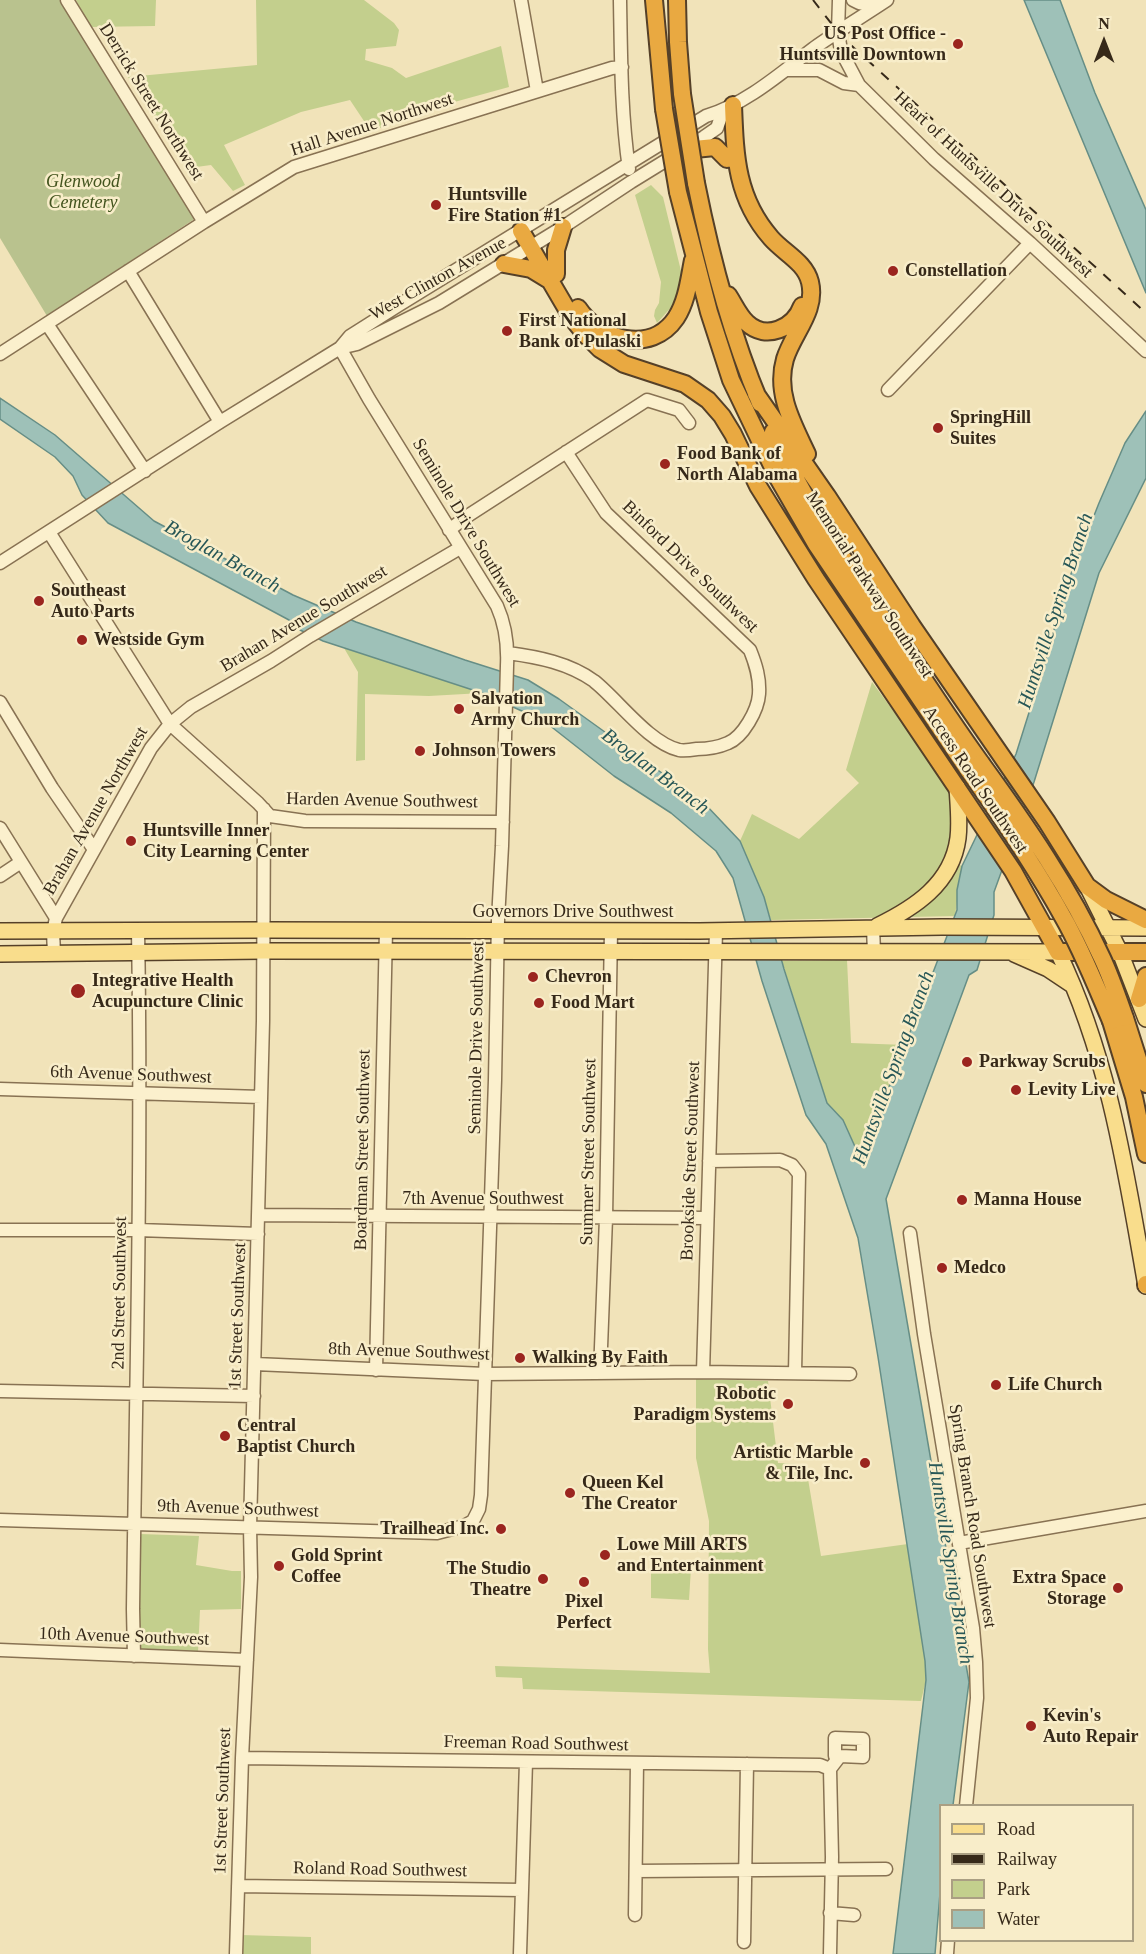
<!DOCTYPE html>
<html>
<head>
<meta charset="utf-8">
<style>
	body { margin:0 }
	#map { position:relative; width:1146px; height:1954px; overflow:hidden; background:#f1e3b9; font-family:"Times New Roman",serif }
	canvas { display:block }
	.legend { position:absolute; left:939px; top:1804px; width:195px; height:138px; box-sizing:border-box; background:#f8edc9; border:2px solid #aa9f83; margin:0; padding:8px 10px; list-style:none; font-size:18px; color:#362919 }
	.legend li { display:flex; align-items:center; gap:12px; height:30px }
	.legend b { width:30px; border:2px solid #aa9f83 }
	.north { position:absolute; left:1074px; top:12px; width:60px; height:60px; -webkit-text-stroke:4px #f8edc9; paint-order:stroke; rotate:0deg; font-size:16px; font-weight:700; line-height:24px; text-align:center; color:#362919 }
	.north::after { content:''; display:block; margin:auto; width:21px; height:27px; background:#362919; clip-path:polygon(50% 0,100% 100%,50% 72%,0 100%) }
</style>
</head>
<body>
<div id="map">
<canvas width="1146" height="1954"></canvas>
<ul class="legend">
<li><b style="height:8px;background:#f9dd8c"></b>Road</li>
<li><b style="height:8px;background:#362919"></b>Railway</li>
<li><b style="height:16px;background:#c3cf8d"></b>Park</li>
<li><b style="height:16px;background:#9ec1b8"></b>Water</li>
</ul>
<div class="north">N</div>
</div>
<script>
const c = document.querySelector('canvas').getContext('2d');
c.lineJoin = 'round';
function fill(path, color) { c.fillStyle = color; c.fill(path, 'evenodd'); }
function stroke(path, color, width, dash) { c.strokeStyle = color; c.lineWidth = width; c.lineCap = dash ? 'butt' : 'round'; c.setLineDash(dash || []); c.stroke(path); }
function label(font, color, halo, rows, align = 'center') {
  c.font = font + ' "Times New Roman",serif'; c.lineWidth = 5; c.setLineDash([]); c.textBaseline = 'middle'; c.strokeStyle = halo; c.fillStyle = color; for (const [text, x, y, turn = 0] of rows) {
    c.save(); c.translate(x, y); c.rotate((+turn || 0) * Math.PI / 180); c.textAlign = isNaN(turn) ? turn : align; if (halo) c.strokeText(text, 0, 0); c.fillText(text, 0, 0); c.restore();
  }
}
fill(new Path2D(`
	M 76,0 L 156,0 L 155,26 L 90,27 Z
	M 256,0 L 364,0 L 394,23 L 399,30 L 396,46 L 366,49 L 365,60 L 392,68 L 406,78 L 501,46 L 509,87 L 418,112 L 375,130 L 364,121 L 350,100 L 301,112 L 224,145 L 245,185 L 233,191 L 211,165 L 189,168 L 128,77 L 257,65 Z
	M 651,185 L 663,197 L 681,271 L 682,286 L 676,302 L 657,323 L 654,316 L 655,310 L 659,303 L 661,282 L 635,195 Z
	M 344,648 L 482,693 L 429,696 L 365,694 L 365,760 L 356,761 L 358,672 Z
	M 872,682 C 887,702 966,808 966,824 C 966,837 961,851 956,864 L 962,866 L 955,916 L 771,920 L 764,897 L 740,841 L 752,814 L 799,839 L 859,783 L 846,770 Z
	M 847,960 L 851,1043 L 906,1045 L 861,1161 L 843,1120 L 827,1103 L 782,961 Z
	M 696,1379 L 768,1381 L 778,1463 L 800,1464 L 808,1479 L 821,1556 L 908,1544 L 925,1661 L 926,1680 L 921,1701 L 523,1689 L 522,1678 L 496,1677 L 495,1666 L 710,1673 L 708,1649 L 709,1521 L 696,1458 Z
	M 140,1534 L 199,1536 L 196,1565 L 232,1571 L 241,1571 L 241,1609 L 200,1610 L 198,1652 L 140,1651 Z
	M 651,1568 L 691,1568 L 689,1600 L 651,1598 Z
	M 241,1935 L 311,1937 L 311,1954 L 242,1954 Z`), '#c3cf8d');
fill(new Path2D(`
	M 0,0 L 60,0 L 196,218 L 47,316 L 0,238 Z`), '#b9c28e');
const water = new Path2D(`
	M 1024,0 L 1060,0 L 1095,93 L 1146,210 L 1146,293 Z
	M 0,398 L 55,435 L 154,521 L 293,595 L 356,622 L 465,660 L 528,680 L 559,699 L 705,804 L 740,841 L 764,897 L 784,969 L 827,1103 L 843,1120 L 861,1160 L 957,910 L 957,890 L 962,866 L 1016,754 L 1048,652 L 1065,589 L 1099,503 L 1125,443 L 1146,411 L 1146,478 L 1099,573 L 1034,782 L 994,892 L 994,915 L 977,970 L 969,975 L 886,1199 L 969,1682 L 953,1805 L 940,1806 L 940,1893 L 935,1954 L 893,1954 L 926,1680 L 925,1661 L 878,1357 L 858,1238 L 826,1144 L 806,1115 L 762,981 L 733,878 L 716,851 L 671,813 L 614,776 L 544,721 L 482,693 L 323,641 L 300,630 L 289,620 L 108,523 L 82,495 L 73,476 L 55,457 L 0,419 Z`);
fill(water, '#9ec1b8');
stroke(water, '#668e86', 1.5);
const minor = new Path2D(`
	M 67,0 L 204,222
	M 521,0 L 537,91
	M 620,0 C 621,57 621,113 629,169
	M 839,0 L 838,32 L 841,51 L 859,85 L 934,159 L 1030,243 L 1146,351
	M 853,0 L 859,3 L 877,6
	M 786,70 L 819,70 L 844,83 L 859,85
	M 128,271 L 220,422
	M 47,324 L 145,471
	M 340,348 L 357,344 L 439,303 L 563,227 L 631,182 L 704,137 L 717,128 L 723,111
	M 0,354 L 204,222 L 294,167 L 612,68 L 622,67
	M 888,390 L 1030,243
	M 449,530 L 469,515 L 647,400 L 679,410 L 689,423
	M 49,532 L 170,724 L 258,803 L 270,816 L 305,821 L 503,822
	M 0,563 L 220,422 L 340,348 L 350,336 L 399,305 L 706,116 C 746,104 781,73 814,48 C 838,31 863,16 887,0
	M 508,653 C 538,657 569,663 594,681 C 618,700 649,743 679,750 C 684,751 691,750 697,749 C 708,749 719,747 728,743 C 743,737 758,710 759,694 C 760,678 756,665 750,650 L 606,513 L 566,452
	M 0,702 L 52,788 L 93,848
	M 0,828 L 56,918 L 53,932 L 54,953
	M 0,876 L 21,862
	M 56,918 L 151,748 L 170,724 L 191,707 L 271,661 L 310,636 L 460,548
	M 873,928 L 874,952
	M 0,1089 L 261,1097
	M 709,1161 L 780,1160 L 792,1165 L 799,1174 L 795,1373
	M 259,1215 L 707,1218
	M 0,1230 L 138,1230 L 258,1234
	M 910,1233 L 924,1334 L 973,1628 L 976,1662 L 977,1698 L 966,1806
	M 255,1364 L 485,1374 L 703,1372 L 850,1374
	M 376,1370 L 386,930
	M 703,1372 L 716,931
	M 600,1373 L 606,1218 L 611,931
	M 0,1391 L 254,1396
	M 0,1520 L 437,1533 L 464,1526 L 473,1521 L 479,1509 L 481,1495 L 495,1080 L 498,920 L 502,846 L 507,666 C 508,645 506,626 497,606 L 369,399 L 340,348
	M 959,1543 L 1146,1511
	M 0,1650 L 247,1660
	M 134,1656 L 133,1609 C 136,1383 142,1157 138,931
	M 242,1758 L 820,1765 L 830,1769
	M 830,1769 L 840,1756 L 863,1757 L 863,1739 L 835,1738 L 835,1756 L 840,1756
	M 636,1871 L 886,1869
	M 238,1886 L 522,1890
	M 830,1913 L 854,1915
	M 635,1915 L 637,1763
	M 744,1942 L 747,1764
	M 236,1954 L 242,1758 L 251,1577 L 250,1527 L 263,1021 L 264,809
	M 520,1954 L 526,1762
	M 830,1954 L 832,1857 L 830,1769
	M 947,1954 L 948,1940`);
const major = new Path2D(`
	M 1087,886 L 1120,952 L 1146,1019
	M 877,926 C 914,908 952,884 958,838 C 960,822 958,804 957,787
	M 0,931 L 264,930 L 699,931 L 942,927 L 1146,928
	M 0,954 L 264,951 L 1058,952 C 1109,1057 1126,1172 1146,1286
	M 1014,954 L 1048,969 L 1072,985`);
const highway = new Path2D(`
	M 654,0 L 664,109
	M 677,0 L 678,42 L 682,94
	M 733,105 C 735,156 736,198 771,238 C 784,253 805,262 810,282 C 817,311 793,333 785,359 C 775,393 793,424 807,454
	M 684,150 L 715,147 L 727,159
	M 696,183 C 711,258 730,332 760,403
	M 678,192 L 709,312 L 731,380 L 778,478 L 816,544 L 969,771
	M 521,231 L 572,318 L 585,334 L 600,349 L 624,364 L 685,384 L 708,400 L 722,416 L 733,434 L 758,486 L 816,579 L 1013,871 L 1058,952 L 1146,952
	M 504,264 L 531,269 L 549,280
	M 556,274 L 556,250 L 563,227
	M 728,295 C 734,304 739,316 747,323 C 766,341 794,328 802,306
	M 578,308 C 599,340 651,355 676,318 C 687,301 689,280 693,260
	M 756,394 L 827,496 L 912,626 L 1047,822 L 1087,886 L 1106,900 L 1146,920
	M 773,432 C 805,504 849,569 893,633 C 922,677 950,720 981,763
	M 1139,999 L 1146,976
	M 1125,1018 L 1146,1084
	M 1111,1021 L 1134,1097 L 1146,1154
	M 1146,1285 L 1146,1284`);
stroke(minor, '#887253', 15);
stroke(major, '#554028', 18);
stroke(highway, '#554028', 20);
stroke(minor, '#fbf0cd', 12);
stroke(major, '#f9dd8c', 15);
stroke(highway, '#e9a941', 16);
stroke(new Path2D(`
	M 813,0 L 838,32 L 854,48 L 1146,313`), '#362919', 2, [10, 10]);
const highwayBridge = new Path2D(`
	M 682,94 L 696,183
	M 664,109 L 678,192
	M 981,763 C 1026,825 1070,888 1102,958 C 1111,977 1118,998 1125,1018
	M 969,771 C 1002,818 1035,866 1063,917 C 1082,950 1096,986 1111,1021`);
stroke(highwayBridge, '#554028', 20, []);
stroke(highwayBridge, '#e9a941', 16);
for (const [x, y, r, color] of [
	[958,44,6,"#9b251f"],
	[436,205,6,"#9b251f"],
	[893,271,6,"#9b251f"],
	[507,331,6,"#9b251f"],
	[938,428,6,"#9b251f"],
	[665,464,6,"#9b251f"],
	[39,601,6,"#9b251f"],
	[82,640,6,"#9b251f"],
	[459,709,6,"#9b251f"],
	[420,751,6,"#9b251f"],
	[131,841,6,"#9b251f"],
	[533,977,6,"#9b251f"],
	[78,991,8,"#9b251f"],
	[539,1003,6,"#9b251f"],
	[967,1062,6,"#9b251f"],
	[1016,1090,6,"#9b251f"],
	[962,1200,6,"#9b251f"],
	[942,1268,6,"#9b251f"],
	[520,1358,6,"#9b251f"],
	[996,1385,6,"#9b251f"],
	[788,1404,6,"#9b251f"],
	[225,1436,6,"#9b251f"],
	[865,1463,6,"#9b251f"],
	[570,1493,6,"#9b251f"],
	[501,1529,6,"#9b251f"],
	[605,1555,6,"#9b251f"],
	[279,1566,6,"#9b251f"],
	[543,1579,6,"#9b251f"],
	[584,1582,6,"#9b251f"],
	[1118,1588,6,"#9b251f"],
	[1031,1726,6,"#9b251f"]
]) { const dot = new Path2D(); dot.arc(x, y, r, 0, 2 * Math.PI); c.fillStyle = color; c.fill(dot); stroke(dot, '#f8edc9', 2); }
label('bold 18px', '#362919', '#f8edc9', [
	["US Post Office -",946,34,"right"],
	["Huntsville Downtown",946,55,"right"],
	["Huntsville",448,195],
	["Fire Station #1",448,216],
	["Constellation",905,271],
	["First National",519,321],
	["Bank of Pulaski",519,342],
	["SpringHill",950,418],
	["Suites",950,439],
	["Food Bank of",677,454],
	["North Alabama",677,475],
	["Southeast",51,591],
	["Auto Parts",51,612],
	["Westside Gym",94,640],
	["Salvation",471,699],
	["Army Church",471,720],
	["Johnson Towers",432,751],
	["Huntsville Inner",143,831],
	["City Learning Center",143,852],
	["Chevron",545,977],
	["Integrative Health",92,981],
	["Acupuncture Clinic",92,1002],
	["Food Mart",551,1003],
	["Parkway Scrubs",979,1062],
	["Levity Live",1028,1090],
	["Manna House",974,1200],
	["Medco",954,1268],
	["Walking By Faith",532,1358],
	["Life Church",1008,1385],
	["Robotic",776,1394,"right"],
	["Paradigm Systems",776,1415,"right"],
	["Central",237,1426],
	["Baptist Church",237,1447],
	["Artistic Marble",853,1453,"right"],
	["& Tile, Inc.",853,1474,"right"],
	["Queen Kel",582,1483],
	["The Creator",582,1504],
	["Trailhead Inc.",489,1529,"right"],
	["Lowe Mill ARTS",617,1545],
	["and Entertainment",617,1566],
	["Gold Sprint",291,1556],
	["Coffee",291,1577],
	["The Studio",531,1569,"right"],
	["Theatre",531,1590,"right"],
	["Extra Space",1106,1578,"right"],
	["Storage",1106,1599,"right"],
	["Pixel",584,1602,"center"],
	["Perfect",584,1623,"center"],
	["Kevin's",1043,1716],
	["Auto Repair",1043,1737]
], 'left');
label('18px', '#362919', '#f8edc9', [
	["Derrick Street Northwest",151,102,58],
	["Hall Avenue Northwest",372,125,-18],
	["Heart of Huntsville Drive Southwest",993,185,43],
	["West Clinton Avenue",438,279,-29],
	["Seminole Drive Southwest",466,523,59],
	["Binford Drive Southwest",690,567,44],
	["Memorial Parkway Southwest",869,585,57],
	["Brahan Avenue Southwest",304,619,-31],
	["Access Road Southwest",975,780,56],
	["Harden Avenue Southwest",382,801,1],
	["Brahan Avenue Northwest",96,811,-60],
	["Governors Drive Southwest",573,912],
	["Seminole Drive Southwest",477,1038,-89],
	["6th Avenue Southwest",131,1075,2],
	["Boardman Street Southwest",363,1150,-89],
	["Summer Street Southwest",589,1152,-89],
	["Brookside Street Southwest",691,1161,-88],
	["7th Avenue Southwest",483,1199],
	["2nd Street Southwest",120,1293,-89],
	["1st Street Southwest",238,1316,-88],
	["8th Avenue Southwest",409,1352,2],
	["9th Avenue Southwest",238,1509,2],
	["Spring Branch Road Southwest",972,1516,81],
	["10th Avenue Southwest",124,1637,2],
	["Freeman Road Southwest",536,1744,1],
	["1st Street Southwest",223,1801,-88],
	["Roland Road Southwest",380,1870,1]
]);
label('italic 18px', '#43541e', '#f8edc9', [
	["Glenwood",83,182],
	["Cemetery",83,203]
]);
label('italic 20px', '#275757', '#f8edc9', [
	["Broglan Branch",222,557,29],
	["Huntsville Spring Branch",1056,611,-72],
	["Broglan Branch",655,772,37],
	["Huntsville Spring Branch",894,1068,-70],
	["Huntsville Spring Branch",950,1563,81]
]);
</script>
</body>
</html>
